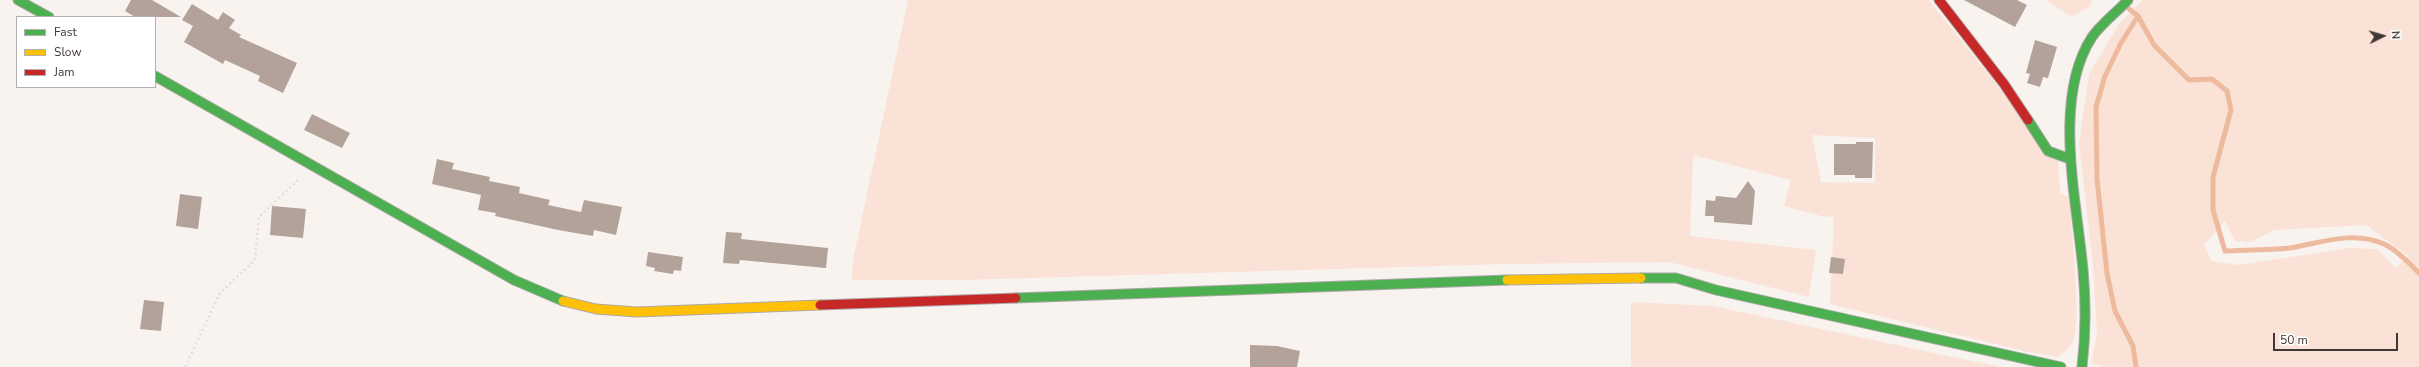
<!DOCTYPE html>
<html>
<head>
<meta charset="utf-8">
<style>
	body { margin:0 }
	#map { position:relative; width:2419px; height:367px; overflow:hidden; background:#f9f3f0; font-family:"Nunito Sans",sans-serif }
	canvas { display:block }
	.legend { position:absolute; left:16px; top:16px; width:140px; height:72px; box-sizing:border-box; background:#fff; border:1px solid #b3afae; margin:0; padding:5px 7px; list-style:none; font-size:12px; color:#403835 }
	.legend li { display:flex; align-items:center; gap:8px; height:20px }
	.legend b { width:20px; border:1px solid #b3afae }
	.north { position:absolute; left:2363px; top:16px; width:40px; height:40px; -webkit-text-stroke:3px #fff; paint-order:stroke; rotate:85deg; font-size:11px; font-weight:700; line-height:16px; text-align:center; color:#403835 }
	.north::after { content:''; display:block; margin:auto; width:14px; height:18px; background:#403835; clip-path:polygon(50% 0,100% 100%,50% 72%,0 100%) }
	.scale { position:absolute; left:2273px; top:333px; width:125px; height:18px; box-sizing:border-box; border:2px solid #403835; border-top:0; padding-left:5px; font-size:12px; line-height:14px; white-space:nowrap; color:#403835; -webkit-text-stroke:3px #fff; paint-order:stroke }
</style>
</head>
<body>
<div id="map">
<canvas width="2419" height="367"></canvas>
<ul class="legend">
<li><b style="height:5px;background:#4caf50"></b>Fast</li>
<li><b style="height:5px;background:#ffc107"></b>Slow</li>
<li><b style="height:5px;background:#c62828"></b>Jam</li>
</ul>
<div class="north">N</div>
<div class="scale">50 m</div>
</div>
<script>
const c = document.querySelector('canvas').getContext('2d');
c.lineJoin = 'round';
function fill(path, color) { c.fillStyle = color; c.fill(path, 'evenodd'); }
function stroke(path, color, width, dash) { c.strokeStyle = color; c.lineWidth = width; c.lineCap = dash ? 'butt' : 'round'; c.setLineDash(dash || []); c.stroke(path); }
fill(new Path2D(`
	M 908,0 L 1929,0 L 2058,161 L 2060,193 L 2069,197 C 2071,223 2082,324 2073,341 C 2070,348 2064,352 2058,357 L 2028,352 L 1830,304 L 1834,217 L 1821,216 L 1784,206 L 1791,180 L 1693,155 L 1690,236 L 1816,250 L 1809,297 L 1669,262 L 1506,264 L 962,280 L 852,280 L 853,260 ZM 1812,135 L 1875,138 L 1875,183 L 1821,182 Z
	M 2047,0 L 2092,0 L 2090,6 L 2071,17 Z
	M 2143,0 L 2419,0 L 2419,367 L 2105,367 L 2091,363 L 2097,334 L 2093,264 L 2079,143 L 2089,74 L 2119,24 ZM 2225,221 L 2235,241 L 2251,242 L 2274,230 L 2366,225 L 2408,256 L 2396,268 L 2377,249 L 2349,248 L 2239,265 L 2211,261 L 2204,245 Z
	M 1631,302 L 1713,306 L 2000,367 L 1631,367 Z`), '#fae2d7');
stroke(new Path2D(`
	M 2128,8 L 2138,16 L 2154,45 L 2189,80 L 2212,79 L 2227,91 L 2231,110 L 2213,177 L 2213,210 L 2225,251 C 2247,250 2268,250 2290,248 C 2320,243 2353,230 2384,244 C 2397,250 2409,263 2419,273
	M 2136,367 L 2133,346 L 2115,311 L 2107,273 L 2097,179 L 2096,107 L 2105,76 L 2121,43 L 2138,16`), '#eeba9d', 5);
fill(new Path2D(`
	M 131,0 L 152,0 L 181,17 L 135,17 L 125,11 Z
	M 1964,0 L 2017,0 L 2027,5 L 2015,27 Z
	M 192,4 L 218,20 L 223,12 L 235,20 L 229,28 L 241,35 L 239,37 L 297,63 L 283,93 L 258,81 L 260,76 L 225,60 L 223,64 L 184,42 L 193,26 L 182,20 Z
	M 2035,40 L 2057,47 L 2048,78 L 2043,77 L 2040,87 L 2027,83 L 2030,74 L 2026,73 Z
	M 312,114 L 350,133 L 342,148 L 304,130 Z
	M 1856,142 L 1873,142 L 1872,178 L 1855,178 L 1855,175 L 1834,175 L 1834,144 L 1856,144 Z
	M 437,159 L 454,163 L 452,169 L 490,177 L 489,181 L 520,187 L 519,193 L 550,200 L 548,205 L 581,212 L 584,200 L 622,207 L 616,235 L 594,230 L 593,236 L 558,230 L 495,216 L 496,213 L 478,210 L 481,195 L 432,184 Z
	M 1748,181 L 1755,191 L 1752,225 L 1714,222 L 1714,216 L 1705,216 L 1706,200 L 1715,201 L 1716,196 L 1736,198 Z
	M 180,194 L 202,197 L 198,229 L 176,226 Z
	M 272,206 L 306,209 L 303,238 L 270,235 Z
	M 726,232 L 742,233 L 741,239 L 828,248 L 826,268 L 740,260 L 739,264 L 723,263 Z
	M 648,252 L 683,257 L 681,271 L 674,270 L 673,274 L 654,271 L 655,268 L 646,266 Z
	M 1831,257 L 1845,259 L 1843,274 L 1829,273 Z
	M 144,300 L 164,302 L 161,331 L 140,329 Z
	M 1250,345 L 1277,346 L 1300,351 L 1297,367 L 1250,367 Z`), '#b2a29a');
const fast = new Path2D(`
	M 18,0 L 49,17
	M 155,76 L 514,280 L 563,301
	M 2028,120 L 2048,151 L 2070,159
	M 1641,278 L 1676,278 L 1716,290 L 2061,367
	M 1016,298 L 1507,280
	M 2082,367 C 2086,334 2086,303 2083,270 C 2077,201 2052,98 2092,37 C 2101,24 2117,12 2128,0`);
const slow = new Path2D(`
	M 1507,280 L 1641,278
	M 563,301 L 596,309 L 637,312 L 820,305`);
const jam = new Path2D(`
	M 1939,0 L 2004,84 L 2028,120
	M 820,305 L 1016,298`);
stroke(fast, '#aea9a6', 11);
stroke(slow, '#aea9a6', 11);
stroke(jam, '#aea9a6', 11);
stroke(new Path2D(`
	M 185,367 L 220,293 L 255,260 L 259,217 L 298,180`), '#e1dfde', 2.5, [2, 3]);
stroke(fast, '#4caf50', 9);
stroke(slow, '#ffc107', 9);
stroke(jam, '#c62828', 9);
</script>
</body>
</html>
